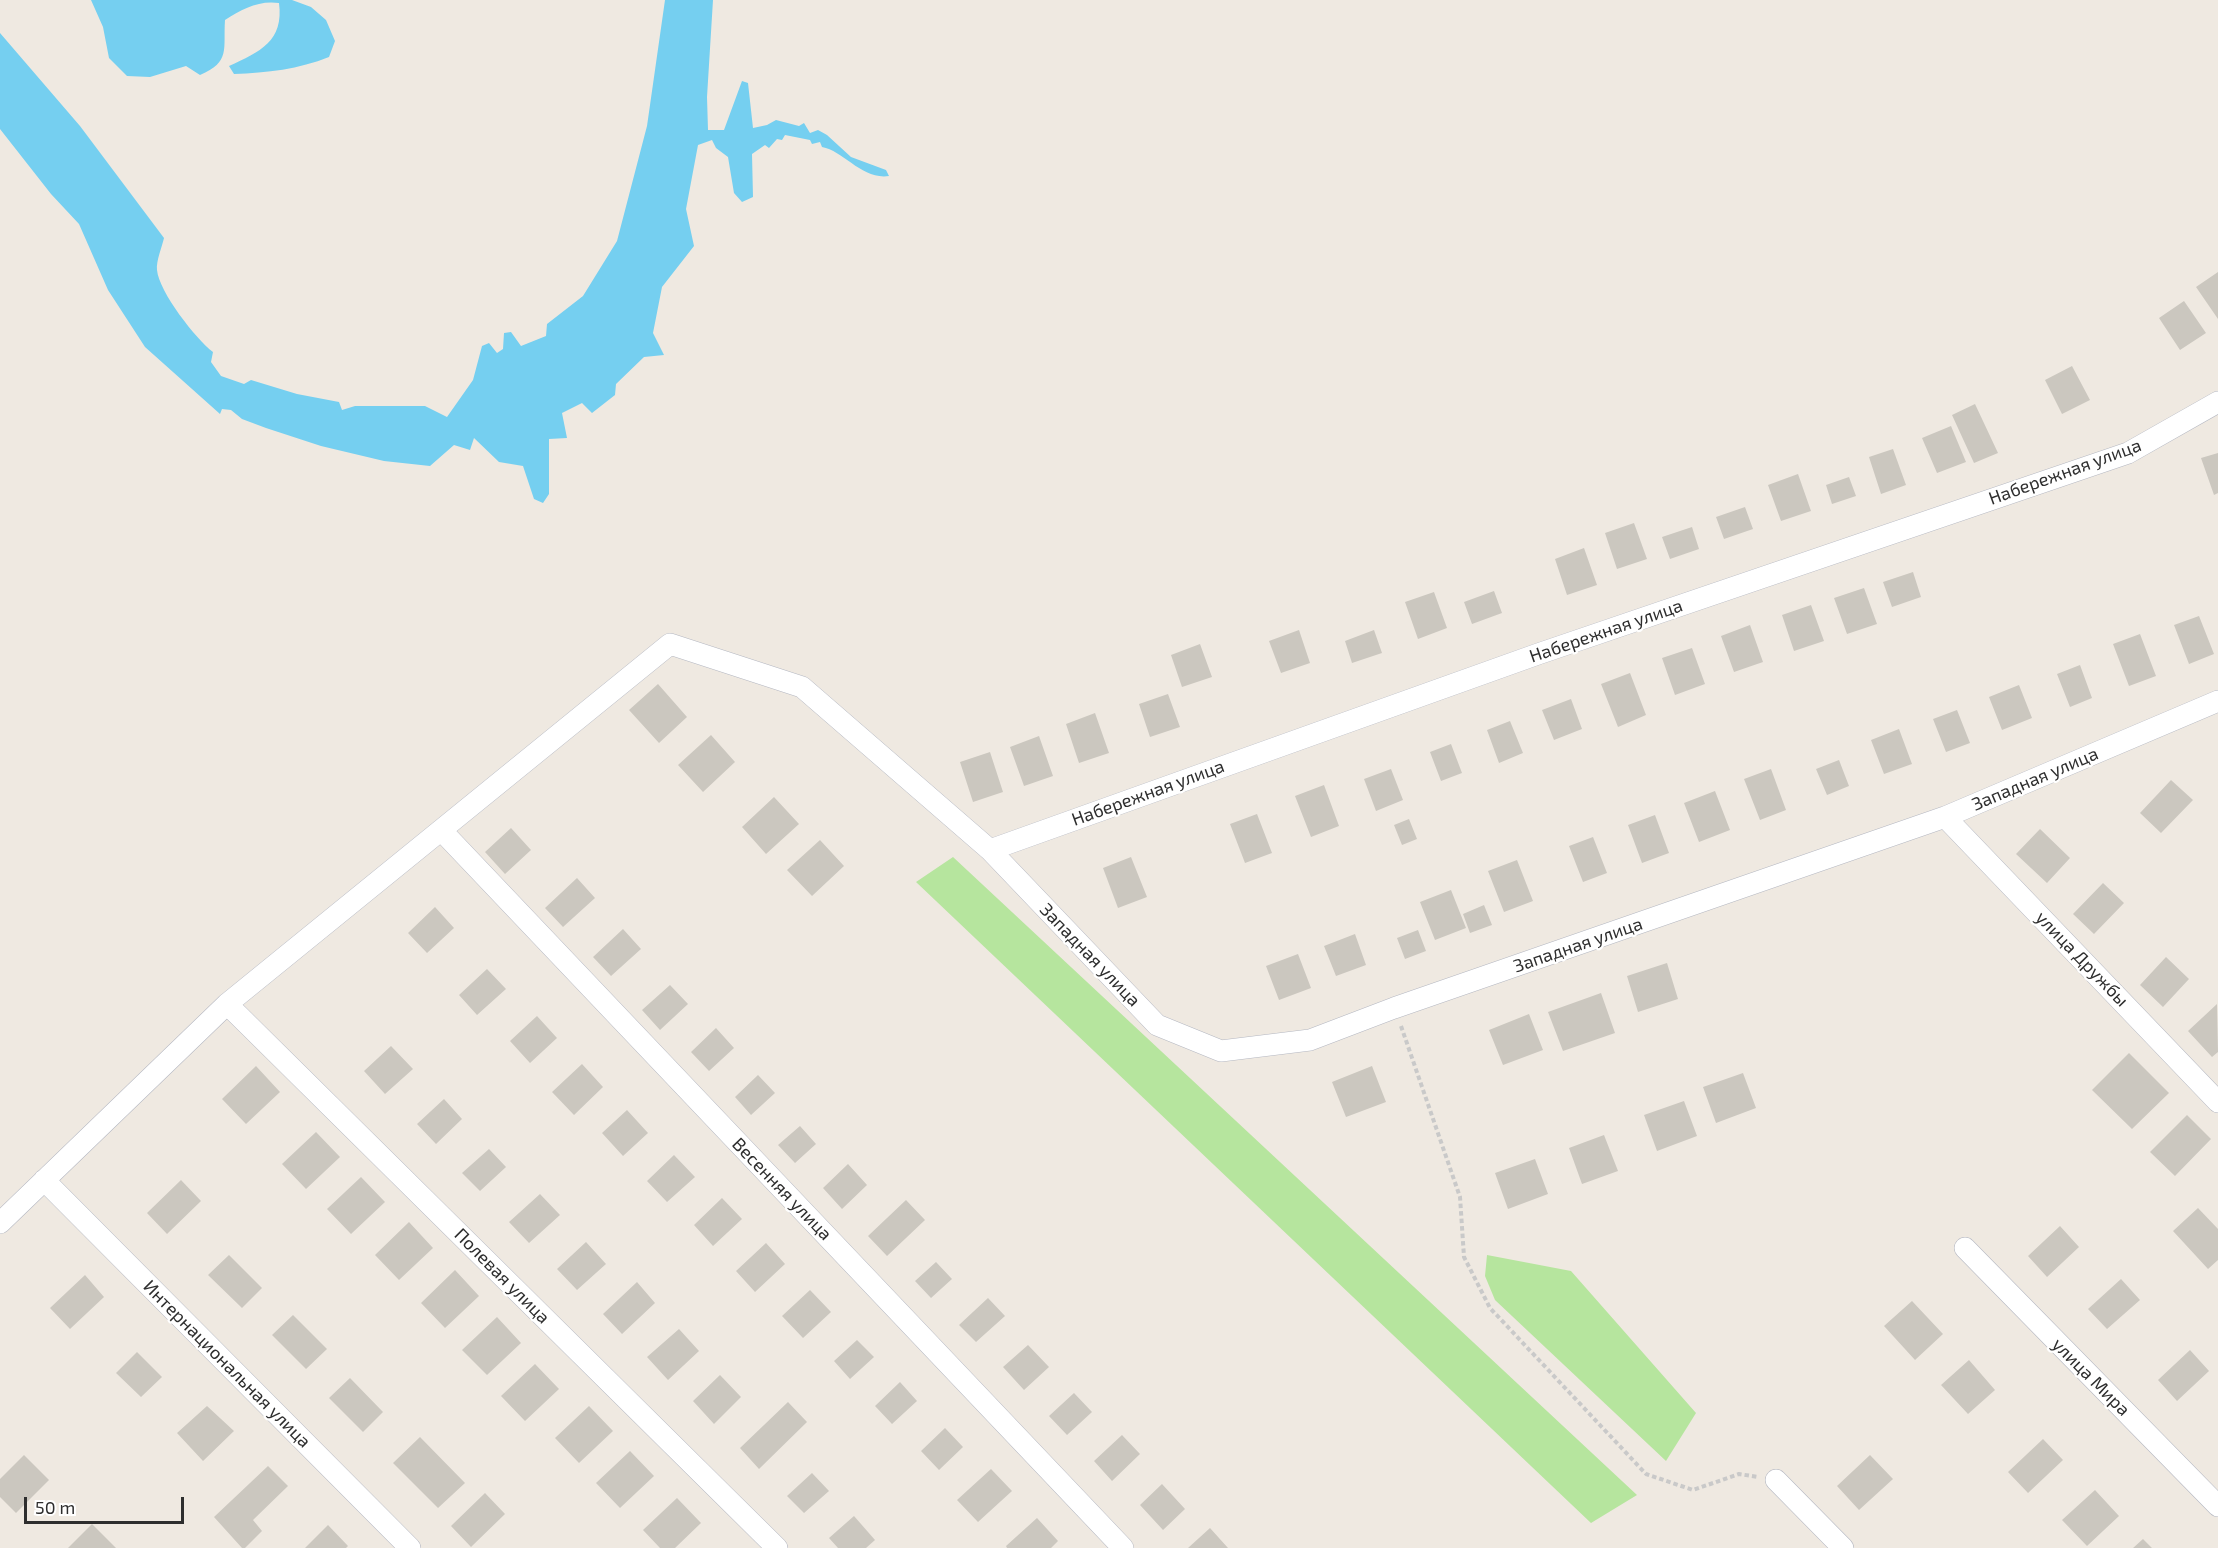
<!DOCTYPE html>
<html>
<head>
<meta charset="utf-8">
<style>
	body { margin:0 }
	#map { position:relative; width:2218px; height:1548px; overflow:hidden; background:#efe9e1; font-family:"Exo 2",sans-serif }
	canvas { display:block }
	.scale { position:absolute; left:24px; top:1497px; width:160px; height:27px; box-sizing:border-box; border:3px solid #2e2e2e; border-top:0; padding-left:8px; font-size:18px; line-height:21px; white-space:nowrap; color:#2e2e2e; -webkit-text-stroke:4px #fff; paint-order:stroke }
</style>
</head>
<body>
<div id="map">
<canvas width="2218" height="1548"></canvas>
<div class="scale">50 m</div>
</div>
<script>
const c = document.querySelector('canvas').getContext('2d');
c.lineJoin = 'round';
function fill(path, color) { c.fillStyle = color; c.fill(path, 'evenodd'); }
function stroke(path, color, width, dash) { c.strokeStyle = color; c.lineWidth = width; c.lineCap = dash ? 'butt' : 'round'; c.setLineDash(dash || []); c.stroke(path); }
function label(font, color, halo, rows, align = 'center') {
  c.font = font + ' "Exo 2",sans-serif'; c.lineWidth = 4.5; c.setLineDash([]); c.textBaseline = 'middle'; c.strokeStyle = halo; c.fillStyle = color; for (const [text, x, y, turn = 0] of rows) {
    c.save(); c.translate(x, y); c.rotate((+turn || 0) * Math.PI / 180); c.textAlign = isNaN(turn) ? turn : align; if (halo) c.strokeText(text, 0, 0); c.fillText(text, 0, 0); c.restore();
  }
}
fill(new Path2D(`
	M 953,857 L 1637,1495 L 1591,1523 L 916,882 Z
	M 1487,1255 L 1571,1271 L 1696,1413 L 1666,1461 L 1495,1300 L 1485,1276 Z`), '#b6e59e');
fill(new Path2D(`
	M 91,0 L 292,0 L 311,7 L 326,20 L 335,41 L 329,57 C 299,69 267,73 234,74 L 229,66 C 260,52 284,41 279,3 C 259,0 242,9 225,20 C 223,49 231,62 200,75 L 186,66 L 150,77 L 127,76 L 109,58 L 103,27 Z
	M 665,0 L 713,0 L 707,97 L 708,130 L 724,130 L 742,81 L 748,83 L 753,128 L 767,125 L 776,120 L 799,126 L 804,123 L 810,133 L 818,130 L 827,135 L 851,157 L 886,170 L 889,176 C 862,180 844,151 822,147 L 820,142 L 812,144 L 810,140 L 785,135 L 782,140 L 777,139 L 769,148 L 765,145 L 752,154 L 753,197 L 742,202 L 734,193 L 728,157 L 716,148 L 712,140 L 698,145 L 686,209 L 694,246 L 662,287 L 653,333 L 664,355 L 644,357 L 616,384 L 615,395 L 592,413 L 582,403 L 562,413 L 567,438 L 549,439 L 549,494 L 543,503 L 534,499 L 523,466 L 499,462 L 474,438 L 470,450 L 454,445 L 430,466 L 384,461 L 321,446 L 266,428 L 242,419 L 231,410 L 222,409 L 220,414 L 145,347 L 108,290 L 79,224 L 51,194 L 0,129 L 0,33 L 80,126 L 164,238 C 162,247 156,261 157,270 C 159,292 196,339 213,352 L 211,362 L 221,376 L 244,384 L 251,380 L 297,394 L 339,402 L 342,410 L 355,406 L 425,406 L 447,417 L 473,380 L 482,346 L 489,343 L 497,353 L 503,349 L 504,333 L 511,332 L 521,346 L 546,336 L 547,324 L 583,296 L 617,241 L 647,126 Z`), '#75cff0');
fill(new Path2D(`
	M 2218,272 L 2218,319 L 2196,287 Z
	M 2184,301 L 2206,333 L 2180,350 L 2159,318 Z
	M 2072,366 L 2090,400 L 2062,414 L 2045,380 Z
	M 1975,404 L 1998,453 L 1974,463 L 1952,415 Z
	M 1951,426 L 1966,462 L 1937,473 L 1922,438 Z
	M 1893,449 L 1906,485 L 1881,494 L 1869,457 Z
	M 2218,453 L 2218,493 L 2214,495 L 2201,458 Z
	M 1798,474 L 1811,511 L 1781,521 L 1768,485 Z
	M 1849,477 L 1856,496 L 1832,504 L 1826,485 Z
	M 1745,507 L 1753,529 L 1724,539 L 1716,517 Z
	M 1634,523 L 1647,559 L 1617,569 L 1605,533 Z
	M 1692,527 L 1699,549 L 1670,559 L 1662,537 Z
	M 1584,548 L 1597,585 L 1567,595 L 1555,559 Z
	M 1913,572 L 1921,597 L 1892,607 L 1883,582 Z
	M 1864,588 L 1877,624 L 1847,634 L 1834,598 Z
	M 1494,591 L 1502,613 L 1472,624 L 1464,602 Z
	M 1434,592 L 1447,628 L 1418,639 L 1405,602 Z
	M 1811,605 L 1824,641 L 1794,651 L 1782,615 Z
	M 2199,616 L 2214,654 L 2189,664 L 2174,625 Z
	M 1750,625 L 1763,662 L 1734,672 L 1721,636 Z
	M 1299,630 L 1310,663 L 1281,673 L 1269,641 Z
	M 1374,630 L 1382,653 L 1352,663 L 1345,641 Z
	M 2140,634 L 2156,676 L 2129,686 L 2113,644 Z
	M 1200,644 L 1212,677 L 1182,687 L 1171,655 Z
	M 1692,648 L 1705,684 L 1675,695 L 1662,658 Z
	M 2080,665 L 2092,698 L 2070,707 L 2057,674 Z
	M 1630,673 L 1646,715 L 1618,727 L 1601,684 Z
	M 658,684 L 687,717 L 659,743 L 629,710 Z
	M 2019,685 L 2032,718 L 2002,730 L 1989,697 Z
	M 1168,694 L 1180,727 L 1150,737 L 1139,704 Z
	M 1571,699 L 1582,729 L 1554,740 L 1542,710 Z
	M 1957,710 L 1970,743 L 1946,752 L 1933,719 Z
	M 1095,713 L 1109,753 L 1079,763 L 1066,724 Z
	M 1510,721 L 1523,753 L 1499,763 L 1487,730 Z
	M 1899,729 L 1912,764 L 1884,774 L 1871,740 Z
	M 711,735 L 735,762 L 703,792 L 678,765 Z
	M 1039,736 L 1053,776 L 1024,786 L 1010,747 Z
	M 1451,744 L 1462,773 L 1441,781 L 1430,752 Z
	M 990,752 L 1003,792 L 973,802 L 960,762 Z
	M 1839,760 L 1849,786 L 1827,795 L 1816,769 Z
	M 1391,769 L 1403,800 L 1376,811 L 1364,779 Z
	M 1771,769 L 1786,810 L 1760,820 L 1744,779 Z
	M 2171,780 L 2193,800 L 2161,833 L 2140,813 Z
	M 1324,785 L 1339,826 L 1311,837 L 1295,796 Z
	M 1715,791 L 1730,830 L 1699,842 L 1684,803 Z
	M 774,797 L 799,824 L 766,854 L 742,827 Z
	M 1257,814 L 1272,853 L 1245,863 L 1230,824 Z
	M 1655,815 L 1669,853 L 1642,863 L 1628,825 Z
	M 1409,819 L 1417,839 L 1402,845 L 1394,825 Z
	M 511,828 L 531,850 L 505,874 L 485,852 Z
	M 2040,829 L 2070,858 L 2047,883 L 2016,854 Z
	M 1593,837 L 1607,873 L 1583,882 L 1569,846 Z
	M 820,840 L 844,866 L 812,896 L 787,870 Z
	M 1131,857 L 1147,897 L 1118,908 L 1103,868 Z
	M 1517,860 L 1533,901 L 1504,912 L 1488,871 Z
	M 577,878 L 595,898 L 563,927 L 545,908 Z
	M 2103,883 L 2124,903 L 2094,934 L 2073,914 Z
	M 1451,890 L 1466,928 L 1435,940 L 1420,902 Z
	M 1484,905 L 1492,925 L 1470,933 L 1463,914 Z
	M 435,907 L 454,928 L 427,953 L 408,933 Z
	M 623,929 L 641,949 L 611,976 L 593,957 Z
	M 1418,930 L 1426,951 L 1405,959 L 1397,938 Z
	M 1355,934 L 1366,965 L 1336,976 L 1324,946 Z
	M 1298,954 L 1311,988 L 1279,1000 L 1266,966 Z
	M 2166,957 L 2189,979 L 2163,1007 L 2140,985 Z
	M 1667,963 L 1678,999 L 1638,1012 L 1627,976 Z
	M 487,969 L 506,989 L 477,1015 L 459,995 Z
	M 670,985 L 688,1004 L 660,1030 L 642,1010 Z
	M 1601,993 L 1615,1033 L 1563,1051 L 1548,1012 Z
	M 2217,1004 L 2218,1052 L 2212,1057 L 2188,1031 Z
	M 1529,1014 L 1543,1050 L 1503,1065 L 1489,1030 Z
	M 537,1016 L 557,1038 L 530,1063 L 510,1041 Z
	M 716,1028 L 734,1048 L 709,1071 L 691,1052 Z
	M 391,1046 L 413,1069 L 385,1094 L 364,1071 Z
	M 2129,1053 L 2169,1093 L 2132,1129 L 2092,1090 Z
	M 582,1064 L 603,1087 L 574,1115 L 552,1092 Z
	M 256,1066 L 280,1092 L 246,1124 L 222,1099 Z
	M 1372,1066 L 1386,1102 L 1346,1117 L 1332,1082 Z
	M 1743,1073 L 1756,1108 L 1716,1123 L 1703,1087 Z
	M 758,1075 L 775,1093 L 751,1115 L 735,1097 Z
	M 444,1099 L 462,1119 L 436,1144 L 417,1124 Z
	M 1684,1101 L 1697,1136 L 1657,1151 L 1644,1115 Z
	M 627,1110 L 648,1133 L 623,1156 L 602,1133 Z
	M 2187,1115 L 2211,1139 L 2175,1176 L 2150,1152 Z
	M 800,1126 L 816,1144 L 795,1163 L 778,1145 Z
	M 316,1132 L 340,1157 L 306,1189 L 282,1164 Z
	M 1604,1135 L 1618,1171 L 1582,1184 L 1569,1148 Z
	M 489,1149 L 506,1167 L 480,1191 L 462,1173 Z
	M 674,1155 L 695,1177 L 667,1202 L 647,1181 Z
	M 1535,1159 L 1548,1194 L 1508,1209 L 1495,1173 Z
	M 848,1164 L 867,1185 L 842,1209 L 823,1188 Z
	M 361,1177 L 385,1202 L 351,1234 L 327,1209 Z
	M 181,1180 L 201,1201 L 167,1234 L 147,1213 Z
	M 540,1194 L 560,1215 L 529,1243 L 509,1222 Z
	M 722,1198 L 742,1219 L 713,1246 L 694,1225 Z
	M 906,1200 L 925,1220 L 887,1256 L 868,1236 Z
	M 2198,1208 L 2218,1229 L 2218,1260 L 2208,1269 L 2173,1231 Z
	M 409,1222 L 433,1248 L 399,1280 L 375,1255 Z
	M 2060,1226 L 2079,1247 L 2047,1277 L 2028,1256 Z
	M 586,1242 L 606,1264 L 577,1290 L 557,1269 Z
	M 766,1243 L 785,1264 L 755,1292 L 736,1271 Z
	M 229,1255 L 262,1288 L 242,1308 L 208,1275 Z
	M 936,1262 L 952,1279 L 931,1298 L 915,1281 Z
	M 455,1270 L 479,1296 L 445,1328 L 421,1303 Z
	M 85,1275 L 104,1297 L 70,1329 L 50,1308 Z
	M 2121,1279 L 2140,1300 L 2107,1329 L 2088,1309 Z
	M 637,1282 L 655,1303 L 622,1334 L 603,1314 Z
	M 810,1290 L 831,1312 L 803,1338 L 782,1316 Z
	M 988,1298 L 1005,1316 L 976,1342 L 959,1325 Z
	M 1912,1301 L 1943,1334 L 1915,1360 L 1884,1326 Z
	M 293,1315 L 327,1349 L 306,1369 L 272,1335 Z
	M 497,1317 L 521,1343 L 487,1375 L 462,1350 Z
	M 679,1329 L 699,1351 L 668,1380 L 647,1357 Z
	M 857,1340 L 874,1357 L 850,1379 L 834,1361 Z
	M 1028,1345 L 1049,1367 L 1024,1390 L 1003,1367 Z
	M 2190,1350 L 2209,1371 L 2177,1401 L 2158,1380 Z
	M 137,1352 L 162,1377 L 141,1397 L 116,1373 Z
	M 1969,1360 L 1995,1390 L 1968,1414 L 1941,1385 Z
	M 535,1364 L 559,1389 L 525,1421 L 501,1396 Z
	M 720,1375 L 741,1397 L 714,1424 L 693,1401 Z
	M 350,1378 L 383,1412 L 363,1432 L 329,1398 Z
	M 900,1382 L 917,1401 L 892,1424 L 875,1406 Z
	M 1074,1393 L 1092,1412 L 1067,1435 L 1049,1416 Z
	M 788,1402 L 807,1422 L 759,1469 L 740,1448 Z
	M 207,1406 L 234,1431 L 203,1461 L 177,1433 Z
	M 589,1406 L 613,1431 L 579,1463 L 555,1438 Z
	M 945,1428 L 963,1447 L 939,1470 L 921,1451 Z
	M 1122,1435 L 1140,1454 L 1112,1481 L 1094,1461 Z
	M 420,1437 L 465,1483 L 438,1508 L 393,1463 Z
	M 2043,1439 L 2063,1460 L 2028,1493 L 2008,1472 Z
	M 630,1451 L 654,1476 L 620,1508 L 596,1483 Z
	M 24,1455 L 49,1480 L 16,1513 L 0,1497 L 0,1479 Z
	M 1870,1455 L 1893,1479 L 1859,1510 L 1837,1486 Z
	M 268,1466 L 288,1486 L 253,1520 L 262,1531 L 245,1548 L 242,1548 L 214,1517 Z
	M 991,1469 L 1012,1491 L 978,1522 L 957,1500 Z
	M 812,1473 L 829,1491 L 804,1513 L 787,1496 Z
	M 1162,1484 L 1185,1509 L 1163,1530 L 1140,1505 Z
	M 2095,1490 L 2119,1516 L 2087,1546 L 2062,1520 Z
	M 485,1493 L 505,1514 L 471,1547 L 451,1526 Z
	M 677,1498 L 701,1523 L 675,1548 L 660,1548 L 643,1530 Z
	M 854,1516 L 875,1540 L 866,1548 L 838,1548 L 829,1538 Z
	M 1037,1518 L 1058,1541 L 1051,1548 L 1007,1548 L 1006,1546 Z
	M 92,1524 L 116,1548 L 68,1548 Z
	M 328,1525 L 348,1546 L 346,1548 L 305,1548 Z
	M 1210,1528 L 1228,1548 L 1188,1548 Z
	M 2143,1539 L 2152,1548 L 2133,1548 Z`), '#cbc7bf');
const minor = new Path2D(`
	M 1945,817 L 2218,1102
	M 441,830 L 1123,1548
	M 990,850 L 1538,654 L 2128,453 L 2218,402
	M 227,1004 L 777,1548
	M 44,1180 L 410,1548
	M 0,1223 L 227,1004 L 670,644 L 802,687 L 990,850 L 1157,1025 L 1221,1051 L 1310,1040 L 1394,1008 L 1945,817 L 2218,701
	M 1965,1248 L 2218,1506
	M 1776,1480 L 1843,1548`);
stroke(minor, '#b4b7c1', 22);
stroke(new Path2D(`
	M 1401,1026 L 1460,1197 L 1464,1257 L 1490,1308 L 1646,1474 L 1693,1490 L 1739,1474 L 1758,1477`), '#c9c9c9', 4, [4.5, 3]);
stroke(minor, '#fff', 21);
label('18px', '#2e2e2e', '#fff', [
	["Набережная улица",2065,472,-20],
	["Набережная улица",1606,631,-19],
	["Западная улица",2035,779,-23],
	["Набережная улица",1148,793,-20],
	["Западная улица",1578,945,-19],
	["Западная улица",1090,955,46],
	["улица Дружбы",2082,959,46],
	["Весенняя улица",782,1189,46],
	["Полевая улица",502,1276,45],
	["Интернациональная улица",227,1364,45],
	["улица Мира",2091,1377,45]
]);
</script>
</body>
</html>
